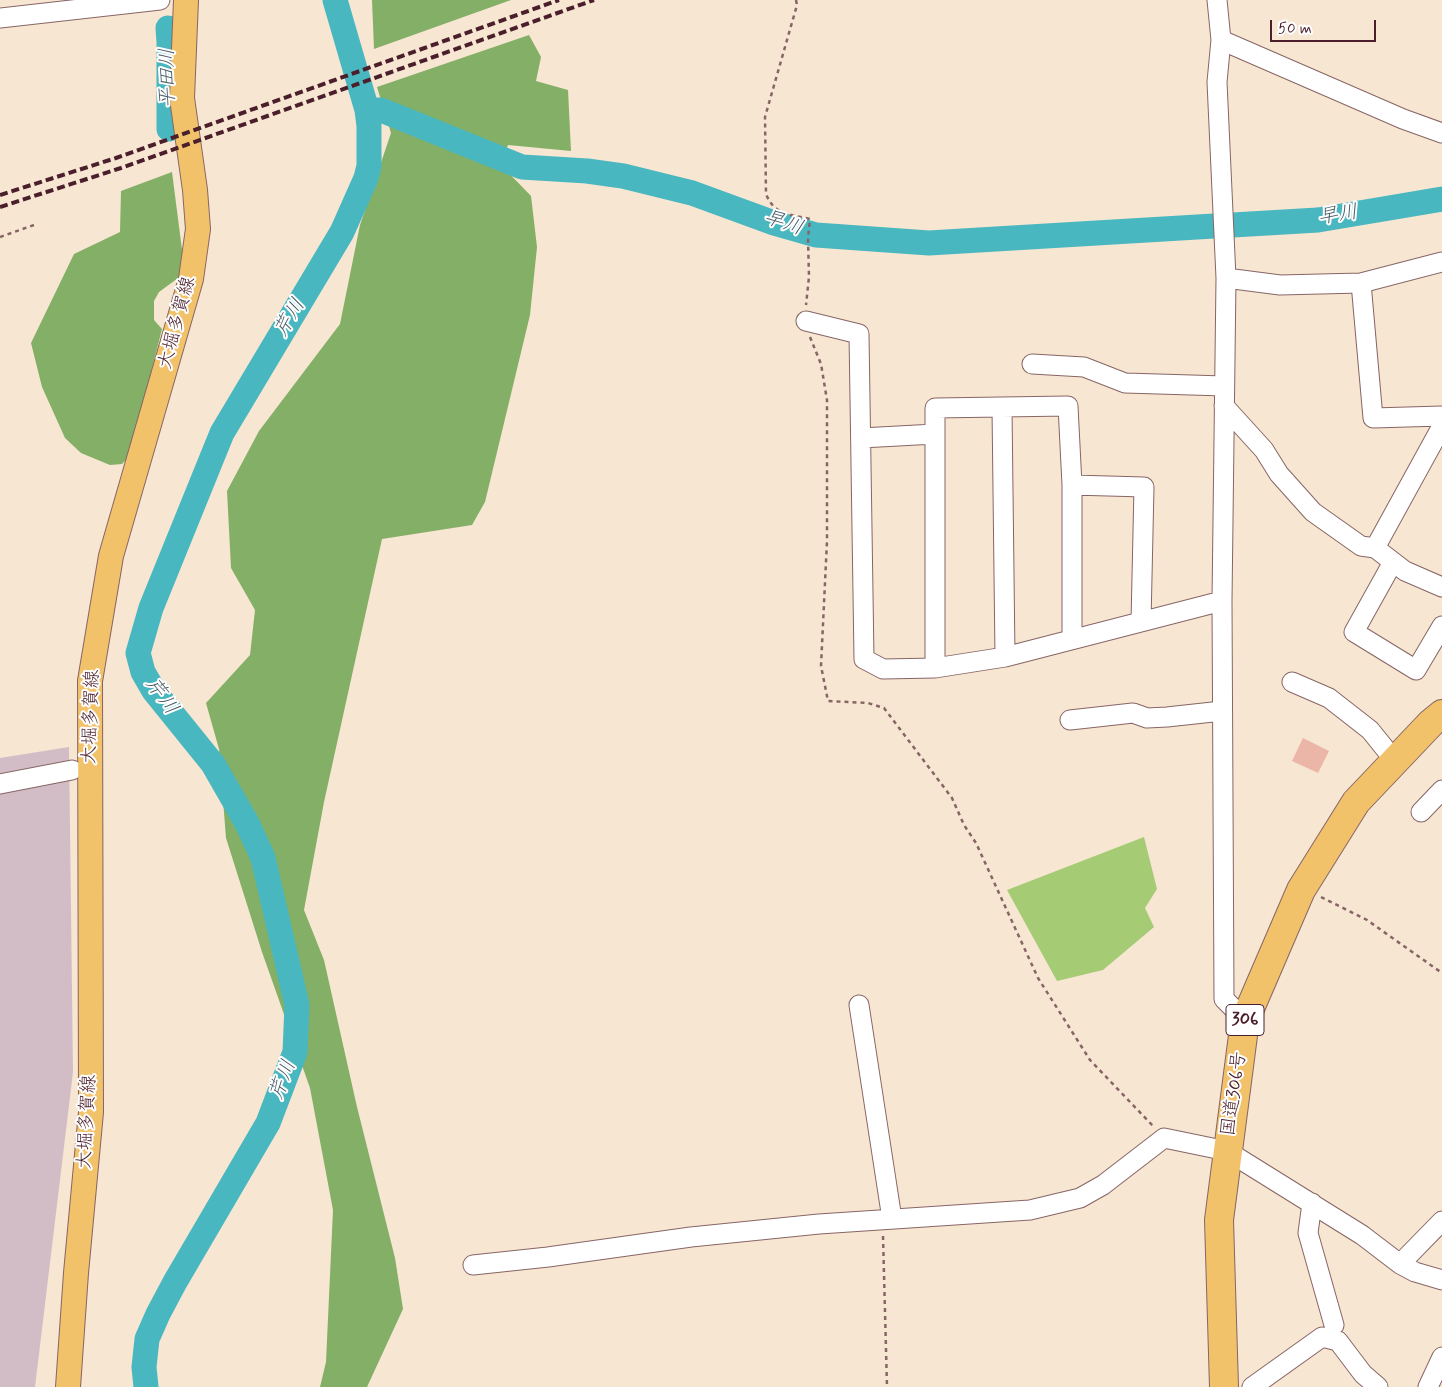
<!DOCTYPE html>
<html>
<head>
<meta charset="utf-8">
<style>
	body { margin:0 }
	#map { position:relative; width:1442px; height:1387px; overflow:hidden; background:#f7e6d2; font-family:Mynerve,sans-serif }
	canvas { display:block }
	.scale { position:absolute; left:1270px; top:20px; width:106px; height:22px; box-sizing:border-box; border:2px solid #4a1f2b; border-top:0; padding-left:6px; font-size:15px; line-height:18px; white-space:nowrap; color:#4a1f2b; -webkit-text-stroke:4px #fff; paint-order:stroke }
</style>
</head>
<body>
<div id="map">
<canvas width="1442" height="1387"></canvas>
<div class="scale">50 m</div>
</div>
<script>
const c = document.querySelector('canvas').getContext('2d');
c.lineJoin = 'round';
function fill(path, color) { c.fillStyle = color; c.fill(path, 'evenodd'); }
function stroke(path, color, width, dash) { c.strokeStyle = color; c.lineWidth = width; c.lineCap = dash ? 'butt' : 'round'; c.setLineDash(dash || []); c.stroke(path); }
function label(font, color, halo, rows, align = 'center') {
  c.font = font + ' Mynerve,"Klee One",sans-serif'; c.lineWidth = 4; c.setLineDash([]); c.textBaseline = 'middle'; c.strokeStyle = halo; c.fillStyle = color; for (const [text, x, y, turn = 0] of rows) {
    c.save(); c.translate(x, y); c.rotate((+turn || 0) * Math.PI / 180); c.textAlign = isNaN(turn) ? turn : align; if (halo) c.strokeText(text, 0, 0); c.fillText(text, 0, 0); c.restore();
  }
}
fill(new Path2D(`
	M 69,747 L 73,1072 L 35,1387 L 0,1387 L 0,758 Z`), '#d2bdc6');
fill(new Path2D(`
	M 1144,837 L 1157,889 L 1145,908 L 1154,927 L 1103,970 L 1057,981 L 1007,890 Z`), '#a5cb75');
fill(new Path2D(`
	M 372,0 L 511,0 L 374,49 Z
	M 529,35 L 541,57 L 536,81 L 568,90 L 571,151 L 508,145 L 501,165 L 531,196 L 537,247 L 530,315 L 485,502 L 472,525 L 382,539 L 324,802 L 304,910 L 324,960 L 357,1107 L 395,1258 L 403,1309 L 367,1387 L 320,1387 L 326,1362 L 333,1210 L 310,1088 L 262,952 L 226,838 L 219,749 L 206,703 L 250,655 L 255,610 L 231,568 L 227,491 L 259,431 L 340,324 L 360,225 L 391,133 L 377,87 Z
	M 172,172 L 185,273 L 159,292 L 154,301 L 154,320 L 162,329 L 130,456 L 122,464 L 110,465 L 81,453 L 65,438 L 42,387 L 31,343 L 74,254 L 120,232 L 121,191 Z`), '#84af66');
stroke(new Path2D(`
	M 168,28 L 169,42 L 169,129
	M 367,110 L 381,110 L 522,167 L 587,171 L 623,176 L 692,193 L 774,223 L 816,235 L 929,243 L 1214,226
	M 1233,225 L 1318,220 L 1442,199
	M 146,1387 L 144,1367 L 147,1339 L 158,1314 L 175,1282 L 268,1123 L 295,1052 L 297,1005 L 263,858 L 248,825 L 213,764 L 154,691 L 143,672 L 138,653 L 151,608 L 222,433 L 342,232 L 366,178 L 369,166 L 369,126 L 367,110 L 335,0`), '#48b7c0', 25);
fill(new Path2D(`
	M 1303,738 L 1329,751 L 1318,773 L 1292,761 Z`), '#ebb5a7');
const minor = new Path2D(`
	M 1217,0 L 1221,40 L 1217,82 L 1226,278 L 1222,601 L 1224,999 L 1245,1020
	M 0,18 L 160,0
	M 1221,40 L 1403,119 L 1442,133
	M 1226,278 L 1280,285 L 1361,283 L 1442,262
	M 1361,283 L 1373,418 L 1442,416
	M 806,321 L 859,334 L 864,659 L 883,669 L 935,668 L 1005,657 L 1222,601
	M 1032,364 L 1084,367 L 1125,383 L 1224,386
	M 1224,406 L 1264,450 L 1279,474 L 1313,512 L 1361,546 L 1375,548 L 1405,571 L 1442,587
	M 1002,408 L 1005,657
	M 861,438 L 935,434
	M 1072,485 L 1144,487 L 1141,622
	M 1375,548 L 1442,426
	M 1393,562 L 1354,632 L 1416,670 L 1442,626
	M 935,668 L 935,408 L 1068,406 L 1072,485 L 1072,639
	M 1292,682 L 1329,698 L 1370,730 L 1395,761
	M 1070,720 L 1133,713 L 1147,718 L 1167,717 L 1222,711
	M 0,784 L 72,770
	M 1421,812 L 1442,790
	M 859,1005 L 892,1219
	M 1312,1203 L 1308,1233 L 1334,1325
	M 1400,1264 L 1442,1221
	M 473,1265 L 548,1257 L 691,1237 L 819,1224 L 1030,1210 L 1080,1198 L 1103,1185 L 1164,1138 L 1227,1151 L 1362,1235 L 1400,1264 L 1415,1272 L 1442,1280
	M 1252,1387 L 1322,1337 L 1338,1341 L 1363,1374 L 1378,1387
	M 1428,1387 L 1442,1357`);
const major = new Path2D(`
	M 68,1387 L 76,1273 L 91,1112 L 90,681 L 111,556 L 191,279 L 198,229 L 195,190 L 182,98 L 186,0`);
const highway = new Path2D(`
	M 1224,1387 L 1219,1220 L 1245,1020 L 1301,890 L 1356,802 L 1431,723 L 1442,714`);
stroke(minor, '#876565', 21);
stroke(major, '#876565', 26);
stroke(highway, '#876565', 30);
stroke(new Path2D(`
	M 796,0 L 797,5 L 765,117 L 766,194 C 775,216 790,214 810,219 L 808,239 L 809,277 L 806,305
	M 0,237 L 34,225
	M 810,337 L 821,364 L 827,400 L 827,541 L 821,666 L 828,701 L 868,703 L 884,708 L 952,798 L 964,825 L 976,843 L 1038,978 L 1090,1060 L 1153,1126
	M 1321,897 L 1367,920 L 1442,973
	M 883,1236 L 887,1387`), '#876565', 2.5, [4, 4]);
stroke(minor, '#fff', 19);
stroke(major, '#f2c26a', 24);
stroke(highway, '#f2c26a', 28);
stroke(new Path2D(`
	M 0,195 L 116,158 L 559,0
	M 0,207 L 121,168 L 594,0`), '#4a1f2b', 4, [8, 4]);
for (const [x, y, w] of [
	[1245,1020,38]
]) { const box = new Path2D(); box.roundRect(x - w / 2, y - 15.5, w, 31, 4); c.fillStyle = '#fff'; c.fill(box); stroke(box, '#4a1f2b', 1); }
label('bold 18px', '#4a1f2b', null, [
	["306",1245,1020]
]);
label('19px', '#4a1f2b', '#fff', [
	["大堀多賀線",178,323,-75],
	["大堀多賀線",92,717,-88],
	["国道306号",1235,1094,-82],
	["大堀多賀線",88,1122,-87]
]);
label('italic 20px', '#495c67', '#fff', [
	["平田川",169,78,-91],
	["早川",1338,216,-9],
	["早川",783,224,19],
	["芹川",291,318,-59],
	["芹川",161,697,54],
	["芹川",284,1080,-69]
]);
</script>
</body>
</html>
